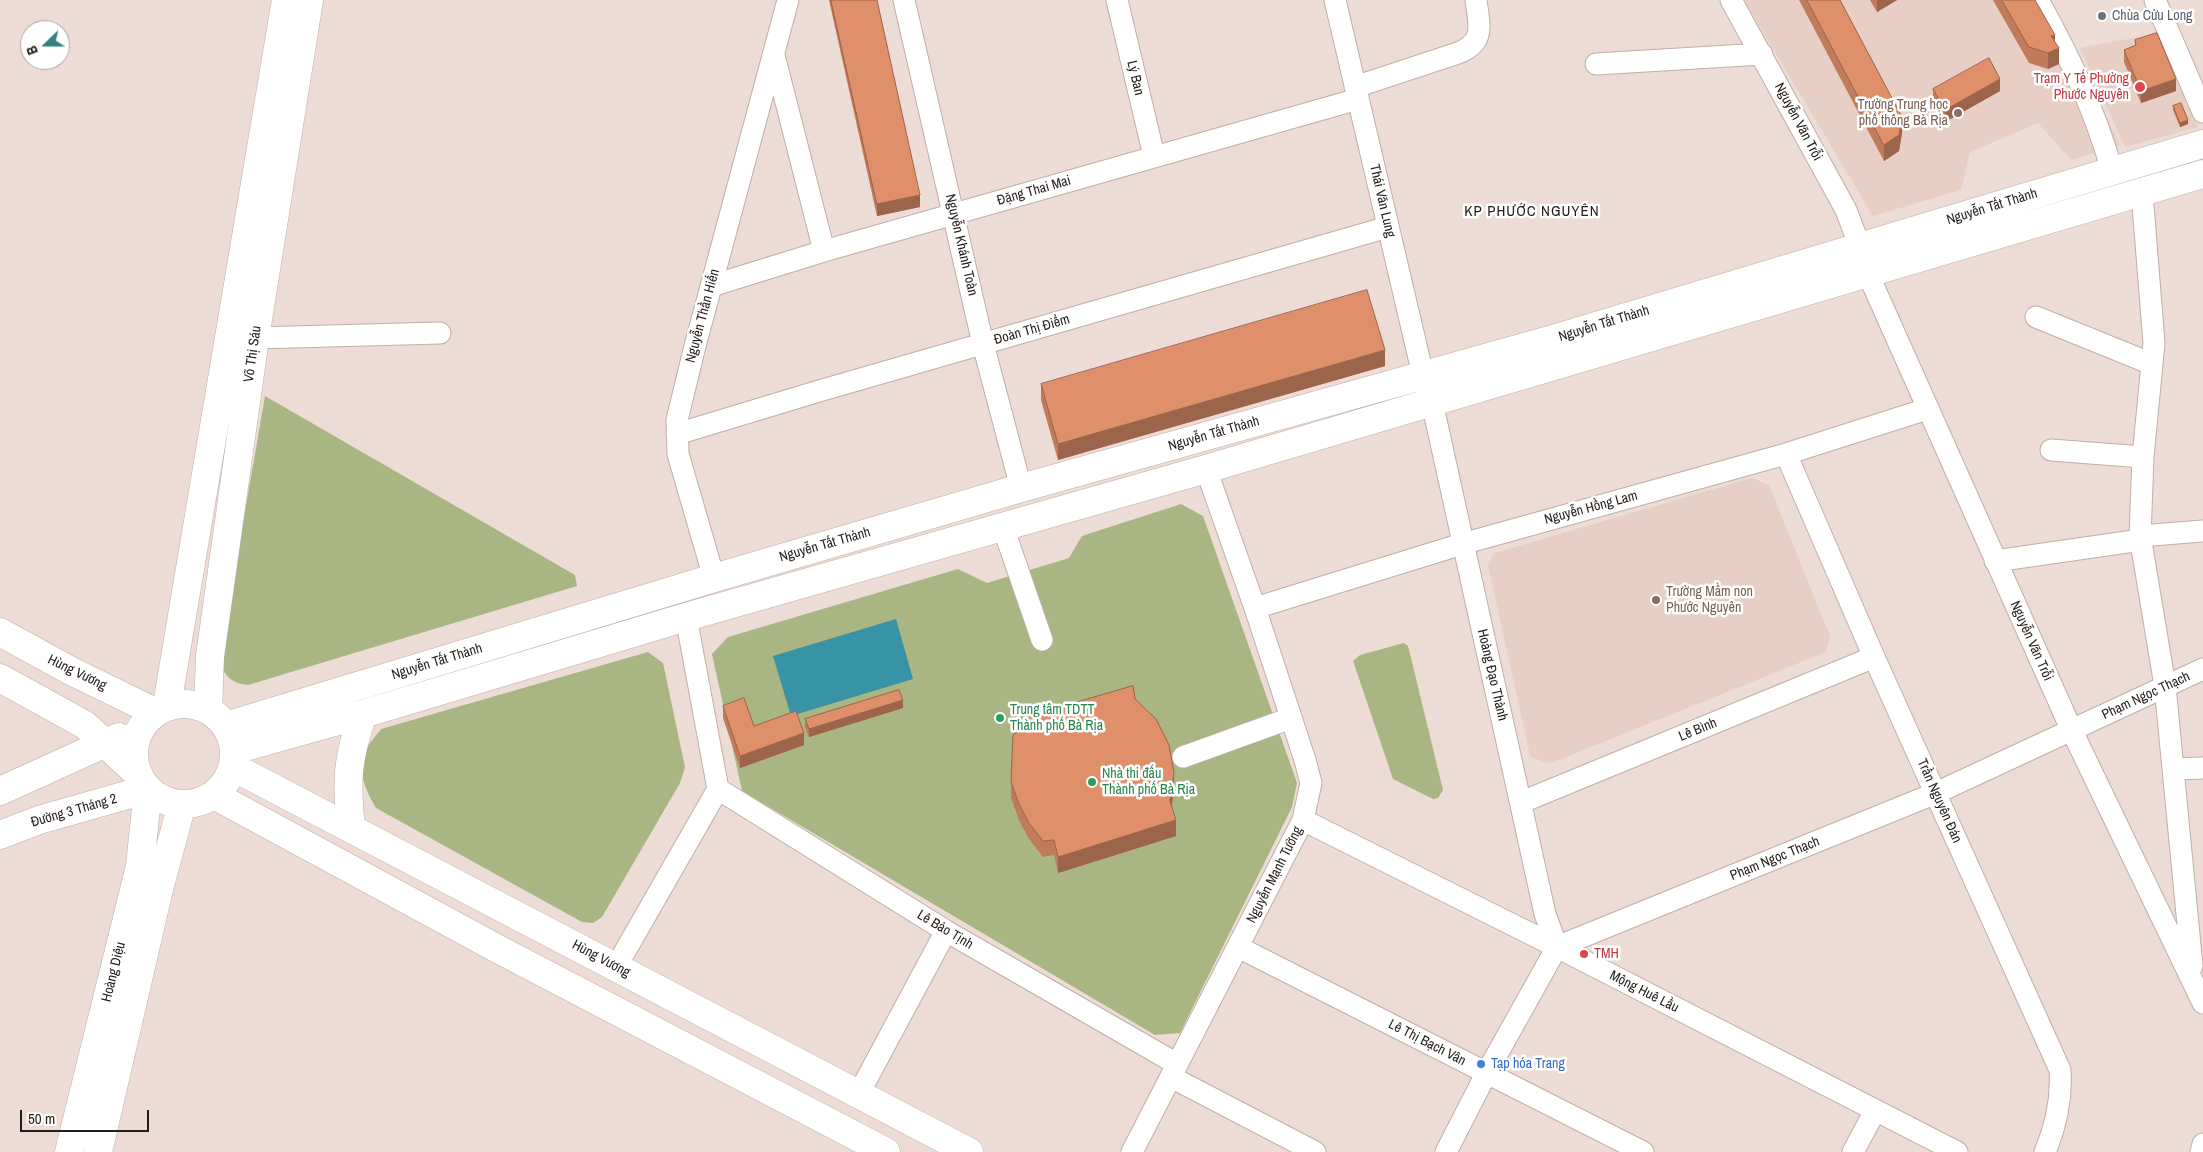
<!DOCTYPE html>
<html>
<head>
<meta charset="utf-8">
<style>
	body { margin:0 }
	#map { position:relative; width:2203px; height:1152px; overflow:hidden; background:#eddcd5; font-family:"Archivo Narrow",sans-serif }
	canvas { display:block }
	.north { position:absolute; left:20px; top:20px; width:50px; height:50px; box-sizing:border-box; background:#fff; border:1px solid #a7a5a3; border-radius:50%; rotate:248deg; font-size:14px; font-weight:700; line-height:20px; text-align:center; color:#231d1a }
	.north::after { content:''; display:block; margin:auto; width:18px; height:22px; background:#388080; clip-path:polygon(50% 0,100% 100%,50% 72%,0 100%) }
	.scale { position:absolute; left:20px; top:1110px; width:129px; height:22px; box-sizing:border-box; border:2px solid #231d1a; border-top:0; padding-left:6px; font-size:15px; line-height:18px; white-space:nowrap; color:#231d1a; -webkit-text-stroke:4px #fff; paint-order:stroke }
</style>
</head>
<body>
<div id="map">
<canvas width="2203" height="1152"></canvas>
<div class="north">B</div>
<div class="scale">50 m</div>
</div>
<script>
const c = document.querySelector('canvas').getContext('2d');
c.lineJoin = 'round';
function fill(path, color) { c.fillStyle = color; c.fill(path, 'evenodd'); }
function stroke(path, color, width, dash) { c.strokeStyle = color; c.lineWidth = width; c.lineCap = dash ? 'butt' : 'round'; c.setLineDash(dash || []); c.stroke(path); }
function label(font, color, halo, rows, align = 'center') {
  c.font = font + ' "Archivo Narrow",sans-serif'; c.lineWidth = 5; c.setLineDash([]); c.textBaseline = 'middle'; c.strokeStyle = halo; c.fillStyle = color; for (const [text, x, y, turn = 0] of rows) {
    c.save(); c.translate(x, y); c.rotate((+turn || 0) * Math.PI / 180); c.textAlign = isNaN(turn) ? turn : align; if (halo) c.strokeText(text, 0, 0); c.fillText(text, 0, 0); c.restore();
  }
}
fill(new Path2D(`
	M 1744,0 L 2042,0 L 2100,103 L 2120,145 L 2071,160 L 2038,123 L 1970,152 L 1961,190 L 1873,216 Z
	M 2159,33 L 2198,127 L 2125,147 L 2080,48 Z
	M 1752,478 L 1769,485 L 1830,636 L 1826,652 L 1549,764 L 1530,756 L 1488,565 L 1494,553 Z`), '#e8cfc5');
fill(new Path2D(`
	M 265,396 L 575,575 L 577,586 L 248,685 C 231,683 226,677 219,662 Z
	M 1181,504 L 1203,516 L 1297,783 L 1292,807 L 1180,1033 L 1155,1035 L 742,791 L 712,654 L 728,637 L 958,569 L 987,583 L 1069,558 L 1082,536 Z
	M 1404,643 L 1408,646 L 1411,658 L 1443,790 L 1438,798 L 1433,799 L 1393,779 L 1353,661 L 1360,655 Z
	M 648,652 L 663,663 L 685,767 L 680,783 L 602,917 L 593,923 L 582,922 L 376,808 C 366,791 357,772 365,752 C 368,744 376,736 381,729 Z`), '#a9b683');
fill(new Path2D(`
	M 896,619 L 913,679 L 791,716 L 773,656 Z`), '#3893a4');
const minor = new Path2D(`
	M 904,0 L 983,344 L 1021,488
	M 1117,0 L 1154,156
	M 1335,0 L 1423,375 L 1432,402 L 1545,914 L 1557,947
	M 1731,0 L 1846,210 L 1860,247
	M 2038,0 C 2069,56 2095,110 2112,171
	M 2155,0 L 2203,112
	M 774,55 L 824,251
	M 1596,64 L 1762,54
	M 1355,87 L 1458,53 C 1486,42 1479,25 1476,0
	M 2142,193 L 2154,343 L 2143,457 L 2140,536 L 2165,686 L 2192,966
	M 1868,274 L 2072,731 L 2203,1003
	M 711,286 L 824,251 L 1358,99
	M 2036,317 L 2152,364
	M 255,338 L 440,333
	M 677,434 L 819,391 L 1388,227
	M 2051,450 L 2143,457
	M 1786,454 L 1874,657 L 2060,1070 C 2062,1099 2056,1126 2045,1152
	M 1003,527 L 1042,640
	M 2140,536 L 2203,531
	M 1995,561 L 2141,540
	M 714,578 L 678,454 L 677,420 L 695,346 L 788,0
	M 1255,608 L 1462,544 L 1786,454 L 1927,409
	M 1183,757 L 1291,718
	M 2173,769 L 2203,768
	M 718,789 L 946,931 L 1177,1064
	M 1522,802 L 1874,657
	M 1303,820 L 1557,947 L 1957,1152
	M 1238,947 L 1643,1152
	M 616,967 L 718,789 L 686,617
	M 1171,1077 L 1315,1152
	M 858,1095 L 946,931
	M 1132,1152 L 1303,820 L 1311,783 L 1305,760 L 1255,608 L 1206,469
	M 1446,1152 L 1486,1074 L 1557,947 L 1936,793 L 2203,669
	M 1853,1152 L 1875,1111
	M 2201,1152 L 2203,1144`);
const major = new Path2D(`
	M 0,632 L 71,671 L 155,712
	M 0,678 L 85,725 L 139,775
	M134 754a50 50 0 1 1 100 0a50 50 0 1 1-100 0Z
	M 167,705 L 286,0
	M 208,710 L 210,656 L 255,338 L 309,0
	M 226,726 L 714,578 L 1021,488 L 1553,339 L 2203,144
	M 234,750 L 363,714 L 686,617 L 1206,469 L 2203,174
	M 233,767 L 969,1152
	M 0,791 L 119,737
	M 214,795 L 496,948 L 886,1152
	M 351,828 C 346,781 347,759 363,714
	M 0,835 L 39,820 L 148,789 L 140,866 L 69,1152
	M 98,1152 L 159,889 L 182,804`);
stroke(minor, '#bfafa7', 23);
stroke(major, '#bfafa7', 29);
stroke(minor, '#fff', 21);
stroke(major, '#fff', 28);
fill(new Path2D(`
	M 829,0 L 877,0 L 920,207 L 877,216 Z
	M 1799,0 L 1840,0 L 1902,133 L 1899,151 L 1884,161 Z
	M 1870,0 L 1897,0 L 1877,12 Z
	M 1993,0 L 2035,0 L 2055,43 L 2059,64 L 2048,69 L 2029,63 Z
	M 2135,40 L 2176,91 L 2141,103 L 2124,62 L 2124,50 L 2135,46 Z
	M 1933,89 L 2000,91 L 1945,122 L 1933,101 Z
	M 2173,106 L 2188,124 L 2180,127 L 2173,110 Z
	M 1385,366 L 1058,460 L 1041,400 L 1041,384 Z
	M 1135,699 L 1174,789 L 1172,806 L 1176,836 L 1058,873 L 1054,855 L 1043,857 L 1029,839 L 1019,820 L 1011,798 L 1011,782 L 1017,732 L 1017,720 Z
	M 723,706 L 754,726 L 804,745 L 740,768 L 723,718 Z
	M 903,708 L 809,737 L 805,727 L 805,719 Z`), '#c07b5b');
fill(new Path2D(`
	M 1877,0 L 1897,0 L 1877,12 Z
	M 2055,35 L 2055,50 L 2059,48 L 2059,64 L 2048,69 L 2048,53 L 2051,36 Z
	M 2000,79 L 2000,91 L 1945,122 L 1945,110 Z
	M 2176,79 L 2176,91 L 2141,103 L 2141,91 Z
	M 1902,117 L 1902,133 L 1899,151 L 1884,161 L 1884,145 Z
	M 2188,120 L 2188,124 L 2180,127 L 2180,123 Z
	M 920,195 L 920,207 L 877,216 L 877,204 Z
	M 1385,350 L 1385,366 L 1058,460 L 1058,444 Z
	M 903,700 L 903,708 L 809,737 L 809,729 Z
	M 804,733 L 804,745 L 740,768 L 740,756 Z
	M 1174,773 L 1174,789 L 1170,817 L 1170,801 Z
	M 1176,820 L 1176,836 L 1058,873 L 1058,857 Z`), '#9c644a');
const building = new Path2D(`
	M 831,0 L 877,0 L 920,195 L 877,204 Z
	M 1807,0 L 1840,0 L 1902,117 L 1899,135 L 1884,145 Z
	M 2002,0 L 2035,0 L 2055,35 L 2051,36 L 2059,48 L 2048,53 L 2029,47 Z
	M 2157,33 L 2176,79 L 2141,91 L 2124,50 L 2136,45 L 2135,40 Z
	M 1989,58 L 2000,79 L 1945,110 L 1933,89 Z
	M 2181,103 L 2188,120 L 2180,123 L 2173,106 Z
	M 1367,290 L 1385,350 L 1058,444 L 1041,384 Z
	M 1133,686 L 1135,699 L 1156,719 L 1169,745 L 1174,773 L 1170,801 L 1176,820 L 1058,857 L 1054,840 L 1043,841 L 1029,823 L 1019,804 L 1011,782 L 1013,735 L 1021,730 L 1017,720 Z
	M 899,690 L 903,700 L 809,729 L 805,719 Z
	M 744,698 L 754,726 L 796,711 L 804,733 L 740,756 L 723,706 Z`);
fill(building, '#df8f6a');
stroke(building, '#9c644a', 1);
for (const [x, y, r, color] of [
	[2102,16,5,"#6b7280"],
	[2140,87,6,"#e0444e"],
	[1958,113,5,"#8d6e63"],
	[1656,600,5,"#8d6e63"],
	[1000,718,5,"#2e9e5b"],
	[1092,782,5,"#2e9e5b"],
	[1584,954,5,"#e0444e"],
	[1481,1064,5,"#3f7fe0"]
]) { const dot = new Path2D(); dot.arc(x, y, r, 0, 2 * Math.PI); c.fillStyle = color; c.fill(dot); stroke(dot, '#fff', 2); }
label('14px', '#5b616d', '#fff', [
	["Chùa Cửu Long",2112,16]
], 'left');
label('14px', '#231d1a', '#fff', [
	["Lý Ban",1135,78,77],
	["Nguyễn Văn Trỗi",1798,122,62],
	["Đặng Thai Mai",1034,191,-16],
	["Thái Văn Lung",1382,201,77],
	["Nguyễn Tất Thành",1992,207,-17],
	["Nguyễn Khánh Toàn",961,245,77],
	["Nguyễn Thần Hiến",703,316,-75],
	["Nguyễn Tất Thành",1604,324,-17],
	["Đoàn Thị Điểm",1032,330,-16],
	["Võ Thị Sáu",253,354,-82],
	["Nguyễn Tất Thành",1214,434,-16],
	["Nguyễn Hồng Lam",1591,508,-15],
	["Nguyễn Tất Thành",825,545,-16],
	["Nguyễn Văn Trỗi",2031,641,66],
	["Nguyễn Tất Thành",437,662,-17],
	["Hùng Vương",77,673,26],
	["Hoàng Đạo Thành",1492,675,77],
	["Phạm Ngọc Thạch",2146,696,-25],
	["Lê Bình",1698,730,-22],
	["Trần Nguyên Đán",1939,801,66],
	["Đường 3 Tháng 2",74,811,-16],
	["Phạm Ngọc Thạch",1775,859,-22],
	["Nguyễn Mạnh Tường",1275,875,-63],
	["Lê Bảo Tịnh",945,930,31],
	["Hùng Vương",601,959,28],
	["Hoàng Diệu",114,972,-76],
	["Mộng Huê Lầu",1644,992,27],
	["Lê Thị Bạch Vân",1427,1043,27]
]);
label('14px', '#be3a42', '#fff', [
	["Trạm Y Tế Phường",2129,79],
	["Phước Nguyên",2129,95],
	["TMH",1594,954,"left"]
], 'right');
label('14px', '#785e54', '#fff', [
	["Trường Trung học",1948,105],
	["phổ thông Bà Rịa",1948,121],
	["Trường Mầm non",1666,592,"left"],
	["Phước Nguyên",1666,608,"left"]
], 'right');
label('14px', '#27864d', '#fff', [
	["Trung tâm TDTT",1010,710],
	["Thành phố Bà Rịa",1010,726],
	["Nhà thi đấu",1102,774],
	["Thành phố Bà Rịa",1102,790]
], 'left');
label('14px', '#366cbe', '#fff', [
	["Tạp hóa Trang",1491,1064]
], 'left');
c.letterSpacing = '1px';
label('15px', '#231d1a', '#fff', [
	["KP PHƯỚC NGUYÊN",1532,212]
]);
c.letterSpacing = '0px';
</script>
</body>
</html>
